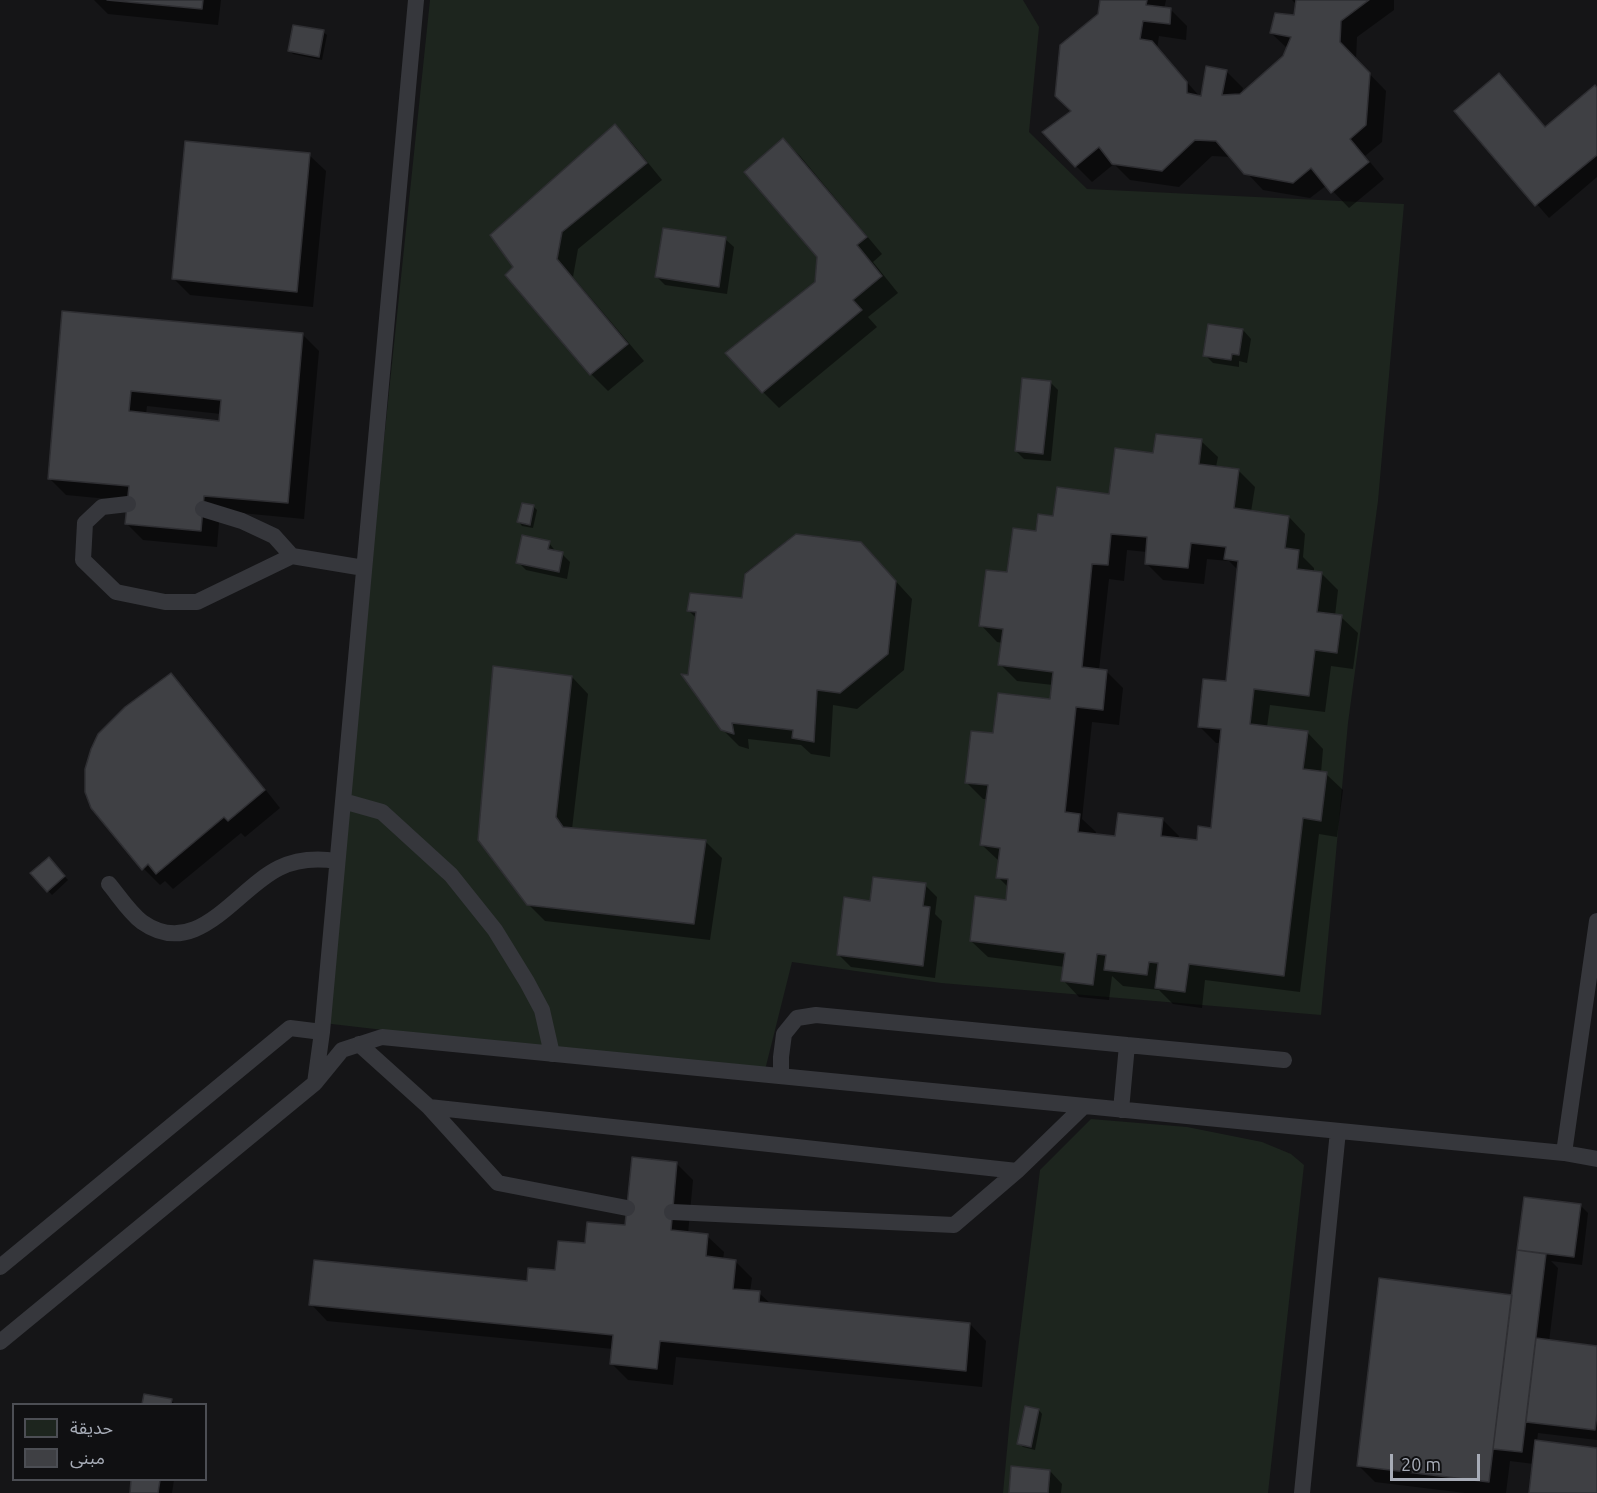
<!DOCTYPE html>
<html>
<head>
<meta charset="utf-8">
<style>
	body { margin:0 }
	#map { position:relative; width:1597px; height:1493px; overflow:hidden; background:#151517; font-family:Ubuntu,"Noto Sans Arabic",sans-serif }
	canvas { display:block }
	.legend { position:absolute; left:12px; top:1403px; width:195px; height:78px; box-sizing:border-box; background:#101012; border:2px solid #4c4e54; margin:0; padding:8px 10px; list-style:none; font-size:18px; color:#a7acb7 }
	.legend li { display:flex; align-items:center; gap:12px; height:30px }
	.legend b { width:30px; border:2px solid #4c4e54 }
	.scale { position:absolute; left:1390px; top:1454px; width:90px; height:27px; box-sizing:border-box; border:3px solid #a7acb7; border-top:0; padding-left:8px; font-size:18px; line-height:21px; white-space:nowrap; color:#a7acb7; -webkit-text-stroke:4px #101012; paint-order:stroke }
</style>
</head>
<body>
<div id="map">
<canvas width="1597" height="1493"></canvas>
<ul class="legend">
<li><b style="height:16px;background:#1d251e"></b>حديقة</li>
<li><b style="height:16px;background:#3f4044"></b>مبنى</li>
</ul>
<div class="scale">20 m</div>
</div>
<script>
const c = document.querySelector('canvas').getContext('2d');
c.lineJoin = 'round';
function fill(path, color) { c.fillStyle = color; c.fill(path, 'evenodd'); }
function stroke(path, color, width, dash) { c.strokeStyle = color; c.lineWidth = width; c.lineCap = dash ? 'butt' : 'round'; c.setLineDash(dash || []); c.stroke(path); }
fill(new Path2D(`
	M 430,0 L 1023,0 L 1039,27 L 1029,132 L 1087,189 L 1404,204 L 1378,501 L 1348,723 L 1321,1015 L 941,983 L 792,962 L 764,1074 L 323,1023 ZM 615,125 L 647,163 L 562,232 L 557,259 L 628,343 L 590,375 L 505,275 L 513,267 L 491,236 ZM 783,138 L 866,237 L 857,245 L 882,276 L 853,300 L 815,282 L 817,257 L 744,172 ZM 1156,434 L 1202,439 L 1199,463 L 1239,469 L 1234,508 L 1289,516 L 1285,548 L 1297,569 L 1322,572 L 1317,612 L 1342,615 L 1337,653 L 1315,650 L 1309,696 L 1254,689 L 1250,724 L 1307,731 L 1303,769 L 1321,821 L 1303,818 L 1284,976 L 1189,964 L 1185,992 L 1155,988 L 1158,963 L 1149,962 L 1147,975 L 1105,970 L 1106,955 L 1097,954 L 1093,985 L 1062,981 L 1065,953 L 970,941 L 975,896 L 1006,900 L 1008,879 L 996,878 L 1000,848 L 981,845 L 988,785 L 965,782 L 971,731 L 993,733 L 998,693 L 1050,699 L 1053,672 L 999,665 L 1003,629 L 979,626 L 986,570 L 1007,572 L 1013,529 L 1036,531 L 1038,514 L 1053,516 L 1057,488 L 1109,494 L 1115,448 L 1153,453 ZM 796,534 L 861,542 L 896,581 L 888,654 L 840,693 L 817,690 L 813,742 L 793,738 L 793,730 L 732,723 L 733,734 L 721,730 L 681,674 L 688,675 L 696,612 L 690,594 L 742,598 L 745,573 ZM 493,667 L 572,676 L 556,817 L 563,827 L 706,840 L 694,924 L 527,905 L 478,840 Z
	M 1091,1119 L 1187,1127 L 1262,1142 L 1291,1154 L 1304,1165 L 1268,1493 L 1003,1493 L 1011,1407 L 1040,1170 Z`), '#1d251e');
fill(new Path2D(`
	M 94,0 L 221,0 L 218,25 L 108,14 Z
	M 1101,0 L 1166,0 L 1164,9 L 1170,9 L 1187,26 L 1186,40 L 1159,36 L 1157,49 L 1202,99 L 1226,71 L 1243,88 L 1241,95 L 1284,57 L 1288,49 L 1271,33 L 1296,16 L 1297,5 L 1292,0 L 1394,0 L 1394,10 L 1357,37 L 1356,60 L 1386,91 L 1382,142 L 1365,156 L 1384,179 L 1349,208 L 1327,185 L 1310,198 L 1263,190 L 1232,157 L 1212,156 L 1179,187 L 1130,180 L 1114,164 L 1092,182 L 1076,166 L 1073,111 Z
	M 323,32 L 327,35 L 322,60 L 293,54 L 290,51 Z
	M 1597,89 L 1597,177 L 1549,218 L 1456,111 L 1546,128 Z
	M 615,126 L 632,143 L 662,180 L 578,249 L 573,277 L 644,361 L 608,391 L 591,374 L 507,275 L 515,267 Z
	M 783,140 L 800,156 L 882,254 L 873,262 L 898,293 L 868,317 L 877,327 L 779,408 L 763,392 L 817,283 L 819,256 Z
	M 309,155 L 326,171 L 313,307 L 190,295 L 174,279 Z
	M 725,239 L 734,247 L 727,294 L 665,285 L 657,277 Z
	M 64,313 L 302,334 L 319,351 L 304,519 L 220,511 L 217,547 L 143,540 L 127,524 L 129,501 L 66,495 L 49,478 ZM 147,406 L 221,414 L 220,423 L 146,414 Z
	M 1243,330 L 1251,339 L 1247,363 L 1239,361 L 1239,367 L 1213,363 L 1205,355 Z
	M 1050,382 L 1058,390 L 1051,461 L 1024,459 L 1016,451 Z
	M 1201,441 L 1218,457 L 1216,467 L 1238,470 L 1255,487 L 1251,512 L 1289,517 L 1305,534 L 1303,557 L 1314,568 L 1314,572 L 1321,573 L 1338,590 L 1335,616 L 1341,617 L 1358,633 L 1353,669 L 1331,666 L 1325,712 L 1270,705 L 1267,727 L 1307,732 L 1323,749 L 1321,773 L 1326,774 L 1343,790 L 1337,837 L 1319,834 L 1300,992 L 1205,980 L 1202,1008 L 1173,1004 L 1159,990 L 1123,986 L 1112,976 L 1109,1000 L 1079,997 L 1063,980 L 1065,967 L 988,957 L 971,941 L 1007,902 L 1009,888 L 998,877 L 999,861 L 982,845 L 988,799 L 983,799 L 966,782 L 994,735 L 1051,701 L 1053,685 L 1017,681 L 1000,664 L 1003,643 L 997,642 L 981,625 L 1009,574 L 1037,533 L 1054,518 L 1110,496 L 1155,455 ZM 1127,550 L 1147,552 L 1146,563 L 1163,580 L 1204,584 L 1207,559 L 1229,561 L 1239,571 L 1227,683 L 1199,726 L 1216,743 L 1222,743 L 1213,830 L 1199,842 L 1178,840 L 1179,836 L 1162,819 L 1117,838 L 1095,836 L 1096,832 L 1082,819 L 1092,722 L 1119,725 L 1123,688 L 1106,671 L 1099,670 L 1109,579 L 1124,581 Z
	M 534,507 L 537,510 L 533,528 L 522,526 L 519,522 Z
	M 549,543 L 557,553 L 562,554 L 570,562 L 567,579 L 526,570 L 518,562 Z
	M 861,543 L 912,599 L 904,670 L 857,709 L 833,705 L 830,757 L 811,754 L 801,745 L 748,739 L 749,749 L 739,746 L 722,729 L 689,677 L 697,619 L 689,611 L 743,599 Z
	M 170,675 L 187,691 L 280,808 L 245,837 L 241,833 L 173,889 L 165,881 L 160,885 L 144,869 L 92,807 Z
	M 572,677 L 588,694 L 572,829 L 706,842 L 722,858 L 710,940 L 545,921 L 528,904 Z
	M 48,859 L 68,880 L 52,895 L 32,873 Z
	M 925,885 L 937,897 L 935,914 L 942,921 L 935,978 L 851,967 L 838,954 L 871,903 Z
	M 677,1164 L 693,1180 L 688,1234 L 707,1236 L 724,1252 L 723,1260 L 735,1261 L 752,1278 L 750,1292 L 759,1293 L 772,1305 L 970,1324 L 986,1341 L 982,1387 L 676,1357 L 673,1385 L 628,1380 L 612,1364 L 613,1349 L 327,1321 L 311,1304 L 528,1283 L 556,1272 L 586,1245 L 626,1227 Z
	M 1525,1198 L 1580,1205 L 1588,1213 L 1582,1265 L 1551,1261 L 1558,1268 L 1549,1342 L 1597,1347 L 1597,1440 L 1538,1433 L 1537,1441 L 1597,1449 L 1597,1493 L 1530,1493 L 1534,1464 L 1510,1461 L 1506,1493 L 1465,1493 L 1375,1482 L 1358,1465 L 1513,1298 Z
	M 145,1396 L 171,1400 L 175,1404 L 144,1404 Z
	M 1039,1410 L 1042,1414 L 1035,1450 L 1023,1447 L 1019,1443 Z
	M 1050,1471 L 1062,1484 L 1061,1493 L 1010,1493 Z
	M 133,1480 L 174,1480 L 172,1493 L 131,1493 Z`), '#0007');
const building = new Path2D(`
	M 107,0 L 203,0 L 202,9 Z
	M 1100,0 L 1147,0 L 1146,5 L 1171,8 L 1170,24 L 1143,21 L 1140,39 L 1152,41 L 1187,82 L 1187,93 L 1201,96 L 1206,66 L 1227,70 L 1222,95 L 1240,94 L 1283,56 L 1291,37 L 1270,33 L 1275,13 L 1294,15 L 1296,0 L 1369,0 L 1341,21 L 1340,42 L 1370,73 L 1366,125 L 1350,139 L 1369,162 L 1331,193 L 1311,168 L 1293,183 L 1244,174 L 1216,141 L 1195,140 L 1162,171 L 1112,164 L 1099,147 L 1075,167 L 1042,132 L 1071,111 L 1055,96 L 1060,45 L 1098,14 Z
	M 293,25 L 324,30 L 319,57 L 288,51 Z
	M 1499,73 L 1545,127 L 1595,85 L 1597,88 L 1597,155 L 1535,206 L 1454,111 Z
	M 615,124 L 647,163 L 562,232 L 557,259 L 628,344 L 590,375 L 505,275 L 513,267 L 490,235 Z
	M 783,138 L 867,237 L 857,245 L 882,276 L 853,300 L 862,310 L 762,393 L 725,353 L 815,282 L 817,257 L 744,172 Z
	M 185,141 L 310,153 L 297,292 L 172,279 Z
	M 663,228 L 726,237 L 719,287 L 655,277 Z
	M 62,311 L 303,333 L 288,503 L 204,496 L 201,531 L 125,524 L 129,486 L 48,479 ZM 131,391 L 221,400 L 219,421 L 129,411 Z
	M 1208,324 L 1243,329 L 1239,355 L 1232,354 L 1231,360 L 1203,356 Z
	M 1022,378 L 1051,381 L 1043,454 L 1015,451 Z
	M 1156,434 L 1202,439 L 1199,464 L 1239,469 L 1234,508 L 1289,516 L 1285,548 L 1299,550 L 1297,569 L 1322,572 L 1317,612 L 1342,615 L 1337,653 L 1315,650 L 1309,696 L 1254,689 L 1250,724 L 1308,731 L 1303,769 L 1327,772 L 1321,821 L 1303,818 L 1284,976 L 1189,964 L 1185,992 L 1155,988 L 1158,963 L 1149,962 L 1147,975 L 1104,970 L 1106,955 L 1097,954 L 1093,985 L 1061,981 L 1065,953 L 970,941 L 975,896 L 1006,900 L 1008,879 L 996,878 L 1000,848 L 980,845 L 988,785 L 965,783 L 971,731 L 993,733 L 998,693 L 1050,699 L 1053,672 L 998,665 L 1003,629 L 979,626 L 986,570 L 1007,572 L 1013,528 L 1036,531 L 1038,514 L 1053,516 L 1057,487 L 1109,494 L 1115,448 L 1153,453 ZM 1111,534 L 1147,537 L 1145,564 L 1188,568 L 1191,543 L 1226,547 L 1224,559 L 1238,561 L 1226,681 L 1203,679 L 1198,727 L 1221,729 L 1211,828 L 1198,826 L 1197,840 L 1161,836 L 1163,818 L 1118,813 L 1115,836 L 1078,832 L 1080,814 L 1065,812 L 1076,707 L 1103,710 L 1107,670 L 1082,667 L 1092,564 L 1108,565 Z
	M 522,503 L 534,505 L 530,525 L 517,522 Z
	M 796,534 L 861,542 L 896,581 L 888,654 L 840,693 L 817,690 L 814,742 L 792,738 L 793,730 L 732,723 L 734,734 L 721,730 L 681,674 L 688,675 L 696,612 L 687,611 L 690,593 L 742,598 L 745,574 Z
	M 522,535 L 550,541 L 548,549 L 563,552 L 559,572 L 516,563 Z
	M 493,666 L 572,676 L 556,817 L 563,827 L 706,840 L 694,924 L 527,905 L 478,840 Z
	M 171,673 L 265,790 L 228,821 L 224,817 L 156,874 L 148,864 L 142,870 L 91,808 L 85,792 L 85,769 L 91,749 L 98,734 L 125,707 Z
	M 49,857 L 65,876 L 47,892 L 30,873 Z
	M 873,877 L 926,883 L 923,906 L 930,907 L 923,966 L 837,955 L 844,897 L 870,901 Z
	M 632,1157 L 677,1162 L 671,1230 L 708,1234 L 706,1256 L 736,1260 L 733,1289 L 760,1291 L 759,1302 L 970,1323 L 966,1371 L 660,1341 L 657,1369 L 610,1364 L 613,1335 L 309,1305 L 314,1260 L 527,1281 L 528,1268 L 555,1270 L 558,1241 L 585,1243 L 587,1222 L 625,1225 Z
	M 1524,1197 L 1581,1204 L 1574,1257 L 1517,1250 Z
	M 1517,1250 L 1546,1254 L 1522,1452 L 1493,1449 Z
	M 1379,1278 L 1512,1295 L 1489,1482 L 1357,1466 Z
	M 1536,1338 L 1597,1346 L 1597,1414 L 1595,1430 L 1526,1422 Z
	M 144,1394 L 172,1399 L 171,1404 L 142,1404 Z
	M 1025,1406 L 1039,1409 L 1031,1447 L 1017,1444 Z
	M 1535,1440 L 1597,1448 L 1597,1493 L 1529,1493 Z
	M 1011,1466 L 1050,1470 L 1048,1493 L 1009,1493 Z
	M 131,1480 L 160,1480 L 158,1493 L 130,1493 Z`);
fill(building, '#3f4044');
stroke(building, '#2f2f33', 1.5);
stroke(new Path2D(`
	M 128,504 L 102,507 L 85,523 L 83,560 L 116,592 L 165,602 L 197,602 L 292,556
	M 203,509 L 242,521 L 274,536 L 292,556 L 364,568
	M 343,801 L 382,812 L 451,875 L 495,930 L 527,982 L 542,1010 L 552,1054
	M 109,884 C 119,896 129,912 142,922 C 197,961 236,889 279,868 C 297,859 317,858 337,861
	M 322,1032 L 416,0
	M 359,1044 L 429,1107 L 498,1183 L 627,1208
	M 781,1076 L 781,1057 L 784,1034 L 797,1018 L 816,1015 L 1127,1045
	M 315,1083 L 342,1050 L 382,1037 L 1564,1153 L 1597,1159
	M 429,1107 L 1017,1171
	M 1121,1110 L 1127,1045 L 1284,1060
	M 1564,1153 L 1597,921
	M 672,1212 L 954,1225 L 1017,1171 L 1084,1106
	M 0,1267 L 290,1028 L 322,1032 L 315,1083 L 0,1342
	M 1302,1493 L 1338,1131`), '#36373c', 16);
</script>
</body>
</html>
